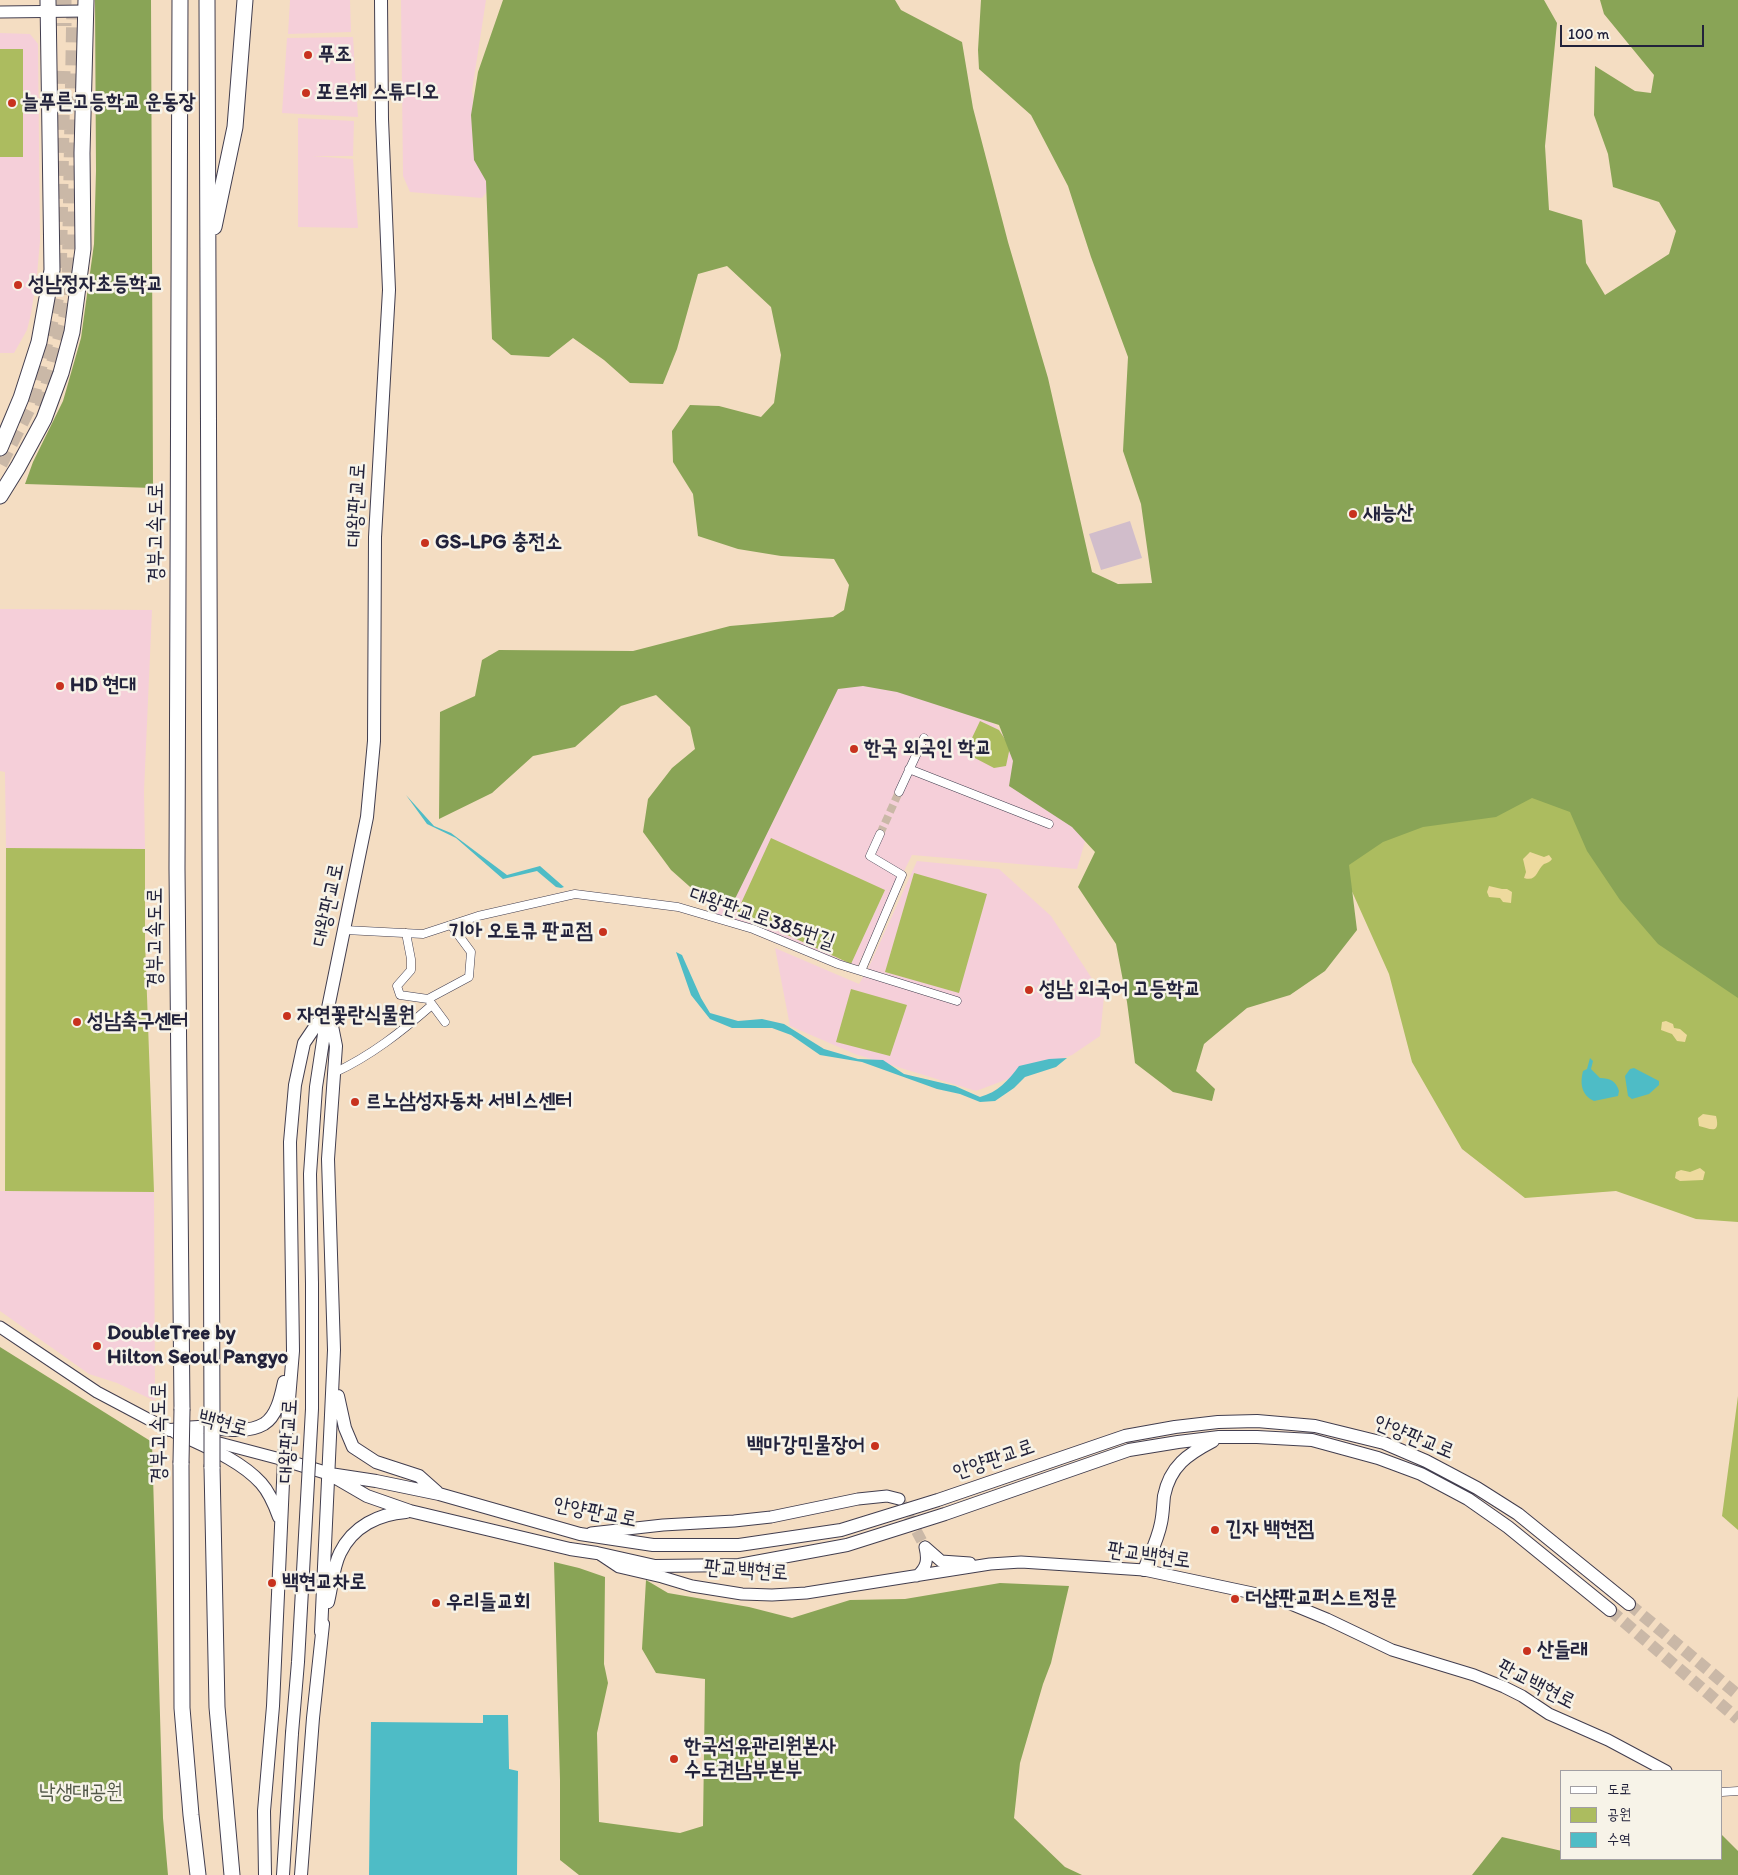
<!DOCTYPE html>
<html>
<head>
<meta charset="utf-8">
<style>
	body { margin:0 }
	#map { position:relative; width:1738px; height:1875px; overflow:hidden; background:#f4ddc2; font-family:Itim,"Poor Story",sans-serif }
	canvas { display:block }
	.legend { position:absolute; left:1560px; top:1770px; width:162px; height:90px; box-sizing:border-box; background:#f7f3e8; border:1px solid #a29fa3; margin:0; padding:6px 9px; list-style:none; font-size:15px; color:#22223b }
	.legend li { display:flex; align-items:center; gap:10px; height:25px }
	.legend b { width:25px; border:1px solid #a29fa3 }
	.scale { position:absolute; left:1560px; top:25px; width:144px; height:22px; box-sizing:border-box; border:2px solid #22223b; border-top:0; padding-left:6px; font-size:15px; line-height:18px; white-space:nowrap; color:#22223b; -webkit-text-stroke:4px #f7f3e8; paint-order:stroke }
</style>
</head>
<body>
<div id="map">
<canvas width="1738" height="1875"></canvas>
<ul class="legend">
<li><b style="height:6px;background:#fff"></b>도로</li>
<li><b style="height:14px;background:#acbc5f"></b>공원</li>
<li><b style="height:14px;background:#4ebcc6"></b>수역</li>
</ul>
<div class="scale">100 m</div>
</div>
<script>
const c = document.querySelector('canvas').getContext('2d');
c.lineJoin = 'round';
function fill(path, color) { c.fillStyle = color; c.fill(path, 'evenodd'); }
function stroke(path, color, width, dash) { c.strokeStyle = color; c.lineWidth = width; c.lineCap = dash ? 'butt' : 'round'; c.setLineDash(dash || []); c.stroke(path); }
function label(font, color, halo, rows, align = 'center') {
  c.font = font + ' Itim,"Poor Story",sans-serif'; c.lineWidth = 5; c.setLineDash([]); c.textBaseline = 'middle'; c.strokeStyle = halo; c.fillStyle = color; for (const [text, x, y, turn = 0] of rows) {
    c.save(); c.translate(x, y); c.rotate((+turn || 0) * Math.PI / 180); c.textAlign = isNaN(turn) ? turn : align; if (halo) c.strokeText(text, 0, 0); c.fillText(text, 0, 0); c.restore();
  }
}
fill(new Path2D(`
	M 290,0 L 350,0 L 351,32 L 288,34 Z
	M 401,0 L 486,0 L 472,91 L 479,152 L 493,184 L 482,198 L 410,192 L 403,176 Z
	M 0,33 L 30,34 L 38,44 L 40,241 L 37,275 L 31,314 L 27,330 L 14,353 L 0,353 Z
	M 353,37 L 358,117 L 282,113 L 287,38 Z
	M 298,118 L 354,121 L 353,156 L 312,156 L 353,159 L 358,228 L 298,227 Z
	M 0,609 L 152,610 L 144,791 L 145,849 L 6,848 L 5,772 L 0,771 Z
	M 831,655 L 994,724 L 1088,831 L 1077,869 L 912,855 L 857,967 L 711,917 Z
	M 917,861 L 999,869 L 1051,916 L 1104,997 L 1100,1036 L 1072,1055 L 976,1091 L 855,1054 L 790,1026 L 775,948 L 859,984 L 868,969 Z
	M 0,1191 L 154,1192 L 155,1401 L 117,1383 L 89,1374 L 0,1311 Z`), '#f5cfd9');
fill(new Path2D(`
	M 1130,521 L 1142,558 L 1101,570 L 1089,534 Z`), '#d1bdcb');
fill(new Path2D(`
	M 0,49 L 23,49 L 23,157 L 0,157 Z
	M 980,721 L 999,730 L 1010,747 L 1006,766 L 994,768 L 971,756 L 971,740 Z
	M 1502,753 L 1566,803 L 1738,969 L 1738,1222 L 1696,1219 L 1616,1191 L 1525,1198 L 1462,1149 L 1412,1062 L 1389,974 L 1337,858 Z
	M 771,838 L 885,890 L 851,964 L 737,912 Z
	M 6,848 L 145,849 L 145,940 L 154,1192 L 5,1191 Z
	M 914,873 L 987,894 L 959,993 L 885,972 Z
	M 851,989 L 907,1005 L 890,1056 L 836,1042 Z
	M 1738,1396 L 1738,1530 L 1722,1516 Z`), '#acbc5f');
fill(new Path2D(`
	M 95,0 L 151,0 L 153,488 L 25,484 L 33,462 L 63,401 L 81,338 L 94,244 L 96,171 Z
	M 503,0 L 895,0 L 901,10 L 962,42 L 973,108 L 1008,242 L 1048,378 L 1092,572 L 1118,584 L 1152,583 L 1141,504 L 1123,451 L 1128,357 L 1091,257 L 1068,186 L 1031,115 L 979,69 L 978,50 L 981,0 L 1544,0 L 1557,23 L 1545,146 L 1549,210 L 1582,220 L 1586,263 L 1605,295 L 1669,254 L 1676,231 L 1659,202 L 1613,187 L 1608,154 L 1594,115 L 1595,66 L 1635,91 L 1651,93 L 1654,75 L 1604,14 L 1600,0 L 1738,0 L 1738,998 L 1658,944 L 1620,900 L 1587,851 L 1570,812 L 1532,798 L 1496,817 L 1423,827 L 1383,842 L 1349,865 L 1357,930 L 1325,971 L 1290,995 L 1247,1008 L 1204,1044 L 1196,1071 L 1215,1089 L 1212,1101 L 1173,1092 L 1135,1063 L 1127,1002 L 1116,944 L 1078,887 L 1095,852 L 1072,827 L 1009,786 L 1013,761 L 999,725 L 897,692 L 863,686 L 838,689 L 731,907 L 698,894 L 671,870 L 643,832 L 648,799 L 672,768 L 695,749 L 690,727 L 656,695 L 621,706 L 575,747 L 533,756 L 492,793 L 439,819 L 440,712 L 475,696 L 482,660 L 499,650 L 633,651 L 730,626 L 833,617 L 844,610 L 849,585 L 834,559 L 781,556 L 738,549 L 698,536 L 693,494 L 673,462 L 672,431 L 690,405 L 719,406 L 761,417 L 774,403 L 781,355 L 771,307 L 727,266 L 698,274 L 677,349 L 663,384 L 630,383 L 604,360 L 573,338 L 549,357 L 511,355 L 492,339 L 486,181 L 474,160 L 471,115 L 478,72 Z
	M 0,1347 L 152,1442 L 163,1818 L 168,1875 L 0,1875 Z
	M 554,1562 L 579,1568 L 605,1577 L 604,1664 L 608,1683 L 597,1733 L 599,1822 L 680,1833 L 703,1826 L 705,1679 L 656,1673 L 642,1649 L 646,1580 L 668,1593 L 749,1607 L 792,1618 L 850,1600 L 905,1599 L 1000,1583 L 1069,1586 L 1051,1663 L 1043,1684 L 1020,1763 L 1014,1818 L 1065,1867 L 1082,1875 L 579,1875 L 560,1860 L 560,1780 Z
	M 1722,1835 L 1738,1851 L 1738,1875 L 1472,1875 L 1502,1837 L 1562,1851 L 1562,1859 L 1722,1859 Z`), '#89a456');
fill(new Path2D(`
	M 1530,852 L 1544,857 L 1549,855 L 1552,859 C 1550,862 1547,863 1544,864 C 1536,871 1537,882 1524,878 L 1526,872 L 1523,859 Z
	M 1489,886 L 1502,889 L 1507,889 L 1512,892 L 1511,903 L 1503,902 L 1500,898 L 1489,897 L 1487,892 Z
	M 1666,1021 L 1673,1024 L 1674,1028 L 1680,1029 L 1687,1035 L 1685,1042 L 1677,1041 L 1672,1034 L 1661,1030 L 1662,1022 Z
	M 1703,1114 L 1716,1116 C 1721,1136 1709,1128 1699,1126 L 1698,1118 Z
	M 1700,1168 L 1705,1172 L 1703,1180 L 1680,1181 L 1675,1178 L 1676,1172 L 1681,1170 L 1690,1172 Z`), '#eeda9e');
fill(new Path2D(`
	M 406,795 L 434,826 L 451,833 L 507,875 L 540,866 L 564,887 L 561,888 L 556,887 L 537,871 L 503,879 L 456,838 L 427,824 Z
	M 676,952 L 682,955 L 701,998 L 710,1013 L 738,1021 L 762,1019 L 784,1024 L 824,1049 L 858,1059 L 883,1060 L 904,1074 L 955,1086 L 980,1097 C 998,1092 1008,1081 1019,1066 L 1049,1059 L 1067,1058 L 1056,1067 L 1025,1077 L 1014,1088 L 995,1101 L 980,1102 L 960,1094 L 937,1089 L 862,1062 L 820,1055 L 791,1035 L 772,1028 L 732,1028 L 710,1019 L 691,995 Z
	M 1590,1058 L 1593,1061 L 1591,1069 L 1600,1078 C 1610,1078 1616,1081 1619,1091 L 1618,1096 L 1594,1101 C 1581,1095 1580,1083 1583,1071 L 1587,1069 Z
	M 1634,1068 L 1659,1081 L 1659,1085 L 1649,1094 L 1632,1099 L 1628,1096 L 1625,1076 L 1630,1069 Z
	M 483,1715 L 508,1715 L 509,1769 L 518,1771 L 517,1875 L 369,1875 L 371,1722 L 483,1723 Z`), '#4ebcc6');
stroke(new Path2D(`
	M 880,834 L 899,792`), '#cab8a7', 8, [8, 4]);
stroke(new Path2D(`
	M 901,1502 L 925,1547`), '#cab8a7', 11, [11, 5.5]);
stroke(new Path2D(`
	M 1629,1604 L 1738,1695
	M 1610,1610 L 1738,1719`), '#cab8a7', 12, [12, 6]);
stroke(new Path2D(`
	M 64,0 L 64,26
	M 42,407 L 66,316 L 69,289 L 74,0
	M 0,464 L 31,403 L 59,288 L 63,71`), '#cab8a7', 15, [15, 8]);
const street = new Path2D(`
	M 909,769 L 1049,824
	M 899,792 L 924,738
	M 345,930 L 423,934 L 478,916 L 575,894 L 678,907 L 753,929 L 838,964 L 957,1001
	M 406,933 L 411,959 L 411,970 L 397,986 L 400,995 L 428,999 L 445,1022
	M 861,971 L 902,875 L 870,856 L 880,834
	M 428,999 L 469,977 L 471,952 L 451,925
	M 334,1073 C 372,1055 401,1032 432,1005
	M 1722,1792 L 1738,1791`);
const secondary = new Path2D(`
	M 0,12 L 86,11
	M 0,1327 L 97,1392 L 148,1419 L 170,1430 L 284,1460
	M 591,1533 L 663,1525 L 734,1521 L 771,1517 L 858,1499 L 887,1496 L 899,1499
	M 925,1547 L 941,1561 L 970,1563
	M 601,1555 L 619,1567 L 662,1577 L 692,1586 L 742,1594 L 772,1595 L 806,1593 L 990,1564 L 1021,1562 L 1144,1570 L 1276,1598 L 1327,1619 L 1392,1650 L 1474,1675 L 1504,1687 L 1522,1696 L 1549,1714 L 1608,1740 L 1666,1771
	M 917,1576 C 927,1567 928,1560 925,1547`);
const primary = new Path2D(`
	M 312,1284 L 310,1174 L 316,1087 L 328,1008 L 367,817 L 374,741 L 375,537 L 389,290 L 382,119 L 381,0
	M 338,1396 L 345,1428 L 353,1447 L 376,1462 L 419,1476 L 437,1492
	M 170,1430 C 179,1429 189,1427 198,1427 C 218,1428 245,1435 264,1424 C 277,1416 281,1396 284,1382
	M 175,1432 C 204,1446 239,1459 261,1483 C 270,1493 275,1506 279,1517
	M 284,1460 L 330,1474 L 376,1481 L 439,1494 L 580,1534 L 653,1545 L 739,1545 L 841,1530 L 938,1500 L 1125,1436 L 1175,1427 L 1218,1422 L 1257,1421 L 1315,1426 L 1384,1443 L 1426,1461 L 1477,1488 L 1518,1514 L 1629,1604
	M 336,1478 L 367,1496 L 410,1511 L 570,1549 L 597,1553 L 655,1566 L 739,1565 L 847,1545 L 945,1514 L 1129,1450 L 1178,1442 L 1219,1437 L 1257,1437 L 1312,1440 L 1378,1458 L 1421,1474 L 1468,1499 L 1508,1527 L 1610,1610
	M 1144,1570 C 1150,1555 1158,1539 1161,1523 C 1163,1514 1163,1505 1164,1496 C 1170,1466 1188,1454 1213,1441
	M 328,1602 C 332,1586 333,1567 340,1553 C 353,1526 379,1514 406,1512
	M 321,1632 L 334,1350 L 328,1159 L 336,1046 L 330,1016
	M 265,1875 L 264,1811 L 273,1706 L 284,1460 L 293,1351 L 290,1142 L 295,1085 L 304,1043 L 325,1012
	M 283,1875 L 292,1733
	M 301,1875 L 313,1718 L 323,1624`);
const highway = new Path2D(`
	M 180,0 L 177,868 L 182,1409
	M 207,0 L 212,1414
	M 214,227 L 235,127 L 245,0
	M 0,448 L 21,398 L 39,342 L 52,270 L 48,0
	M 0,496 L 18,467 L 44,419 L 61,373 L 72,332 L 83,249 L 82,153 L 86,0
	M 181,1463 L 182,1708 L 191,1815 L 198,1875
	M 212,1467 L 217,1707 L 232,1875`);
stroke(street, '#423e4f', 9);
stroke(secondary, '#423e4f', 13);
stroke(primary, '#423e4f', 14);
stroke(highway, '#423e4f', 17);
stroke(street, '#fff', 8);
stroke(secondary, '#fff', 11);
stroke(primary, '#fff', 12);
stroke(highway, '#fff', 15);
const primaryBridge = new Path2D(`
	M 292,1733 L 298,1662 L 312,1409 L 312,1284`);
const highwayBridge = new Path2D(`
	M 212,1414 L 212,1467
	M 181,1463 L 182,1409`);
stroke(primaryBridge, '#423e4f', 14, []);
stroke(highwayBridge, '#423e4f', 17, []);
stroke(primaryBridge, '#fff', 12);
stroke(highwayBridge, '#fff', 15);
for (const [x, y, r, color] of [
	[308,55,5,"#c8321e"],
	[306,93,5,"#c8321e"],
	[12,103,5,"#c8321e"],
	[18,285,5,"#c8321e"],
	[1353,514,5,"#c8321e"],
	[425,543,5,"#c8321e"],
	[60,686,5,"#c8321e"],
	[854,749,5,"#c8321e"],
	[603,932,5,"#c8321e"],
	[1029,990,5,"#c8321e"],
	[287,1016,5,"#c8321e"],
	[77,1022,5,"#c8321e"],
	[355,1102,5,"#c8321e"],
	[97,1346,5,"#c8321e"],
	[875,1446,5,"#c8321e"],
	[1215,1530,5,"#c8321e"],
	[272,1583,5,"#c8321e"],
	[1235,1599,5,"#c8321e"],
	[436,1603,5,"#c8321e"],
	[1527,1651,5,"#c8321e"],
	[674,1759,5,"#c8321e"]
]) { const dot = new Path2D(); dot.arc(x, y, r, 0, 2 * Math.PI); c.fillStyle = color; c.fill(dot); stroke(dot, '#f7f3e8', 2); }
label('bold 21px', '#22223b', '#f7f3e8', [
	["푸조",318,55],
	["포르쉐 스튜디오",316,93],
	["늘푸른고등학교 운동장",22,103],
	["성남정자초등학교",28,285],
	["새능산",1363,514],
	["GS-LPG 충전소",435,543],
	["HD 현대",70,686],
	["한국 외국인 학교",864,749],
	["기아 오토큐 판교점",593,932,"right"],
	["성남 외국어 고등학교",1039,990],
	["자연꽃란식물원",297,1016],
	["성남축구센터",87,1022],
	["르노삼성자동차 서비스센터",365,1102],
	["DoubleTree by",107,1334],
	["Hilton Seoul Pangyo",107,1358],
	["백마강민물장어",865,1446,"right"],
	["긴자 백현점",1225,1530],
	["백현교차로",282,1583],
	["더샵판교퍼스트정문",1245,1599],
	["우리들교회",446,1603],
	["산들래",1537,1651],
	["한국석유관리원본사",684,1747],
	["수도권남부본부",684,1771]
], 'left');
label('21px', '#22223b', '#f7f3e8', [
	["대왕판교로",357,505,-87],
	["경부고속도로",157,533,-90],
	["대왕판교로",329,905,-78],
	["대왕판교로385번길",762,919,19],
	["경부고속도로",156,938,-90],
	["백현로",223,1424,15],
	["경부고속도로",160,1433,-90],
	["안양판교로",1414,1438,22],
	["대왕판교로",289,1441,-87],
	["안양판교로",994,1460,-19],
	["안양판교로",595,1513,11],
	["판교백현로",1149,1556,8],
	["판교백현로",746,1571,4],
	["판교백현로",1536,1685,27]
]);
label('21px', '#525848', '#f7f3e8', [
	["낙생대공원",81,1793]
]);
</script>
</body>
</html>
